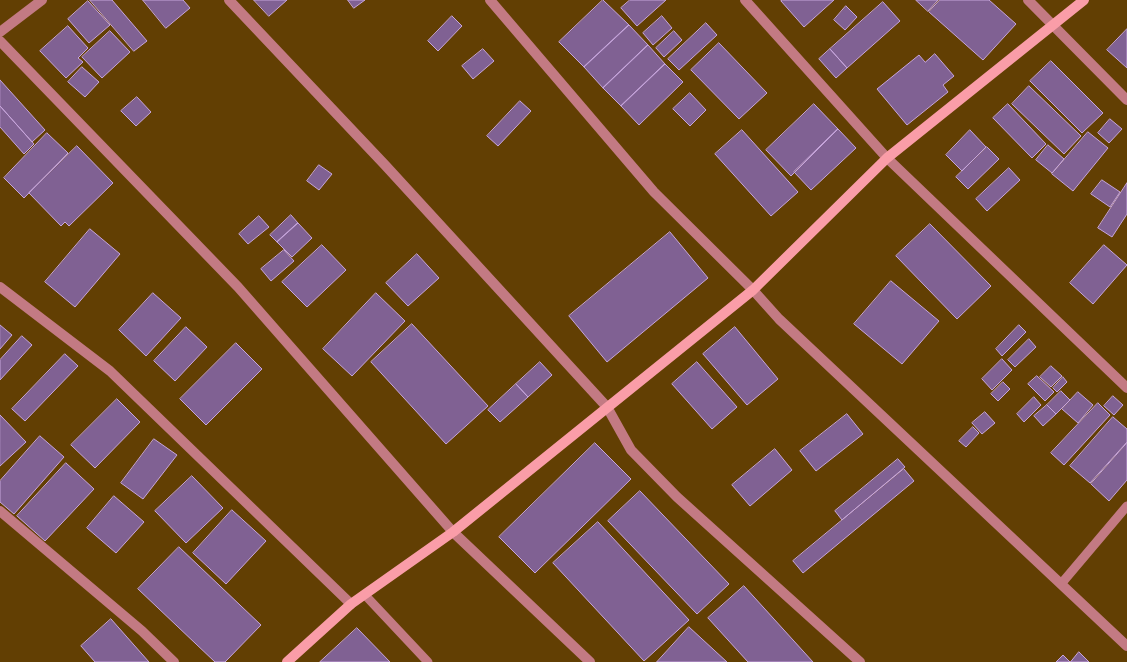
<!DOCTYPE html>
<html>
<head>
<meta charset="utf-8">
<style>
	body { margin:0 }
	canvas { display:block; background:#623f03 }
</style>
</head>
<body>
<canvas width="1127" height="662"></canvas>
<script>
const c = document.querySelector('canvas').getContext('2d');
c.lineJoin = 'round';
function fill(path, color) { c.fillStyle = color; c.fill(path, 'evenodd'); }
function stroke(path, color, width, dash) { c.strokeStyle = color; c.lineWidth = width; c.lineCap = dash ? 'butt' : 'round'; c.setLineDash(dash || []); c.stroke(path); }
const building = new Path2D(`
	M 90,0 L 112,0 L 147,41 L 134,51 Z
	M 143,0 L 183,0 L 190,8 L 166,28 Z
	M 254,0 L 287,0 L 269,16 Z
	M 348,0 L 365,0 L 354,8 Z
	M 603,0 L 629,25 L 584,67 L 559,42 Z
	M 630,0 L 666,0 L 637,26 L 621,8 Z
	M 783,0 L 834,0 L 804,27 L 781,1 Z
	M 916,0 L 938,0 L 928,11 Z
	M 940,0 L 989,0 L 1016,24 L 983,60 L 929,12 Z
	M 88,1 L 110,25 L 89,43 L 68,19 Z
	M 883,2 L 900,21 L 847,68 L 830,49 Z
	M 846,6 L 857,17 L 845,30 L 834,20 Z
	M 452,16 L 462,26 L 438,51 L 428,41 Z
	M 662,16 L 672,28 L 653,45 L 643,33 Z
	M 706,23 L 717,35 L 679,70 L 668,59 Z
	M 629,25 L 648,45 L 603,88 L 584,67 Z
	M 68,26 L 88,48 L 78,58 L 83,62 L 66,78 L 40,51 Z
	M 1127,29 L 1127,68 L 1107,50 Z
	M 110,31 L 130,52 L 102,78 L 82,57 Z
	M 674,31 L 682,40 L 664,57 L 656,48 Z
	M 719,43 L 767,93 L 739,119 L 691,70 Z
	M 648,45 L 665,64 L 621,106 L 603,88 Z
	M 483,49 L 494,61 L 473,79 L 462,66 Z
	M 830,49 L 847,68 L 836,78 L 819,59 Z
	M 935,54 L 954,76 L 943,85 L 948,92 L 907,125 L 877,89 L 919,55 L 925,62 Z
	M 1051,61 L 1103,113 L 1082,133 L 1030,81 Z
	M 665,64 L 683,82 L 639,125 L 621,106 Z
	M 82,67 L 99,82 L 85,97 L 68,82 Z
	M 0,80 L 45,130 L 32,142 L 0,106 Z
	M 1029,86 L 1081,136 L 1064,154 L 1012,104 Z
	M 690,93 L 706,110 L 690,126 L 673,109 Z
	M 137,97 L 151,112 L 136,126 L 121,111 Z
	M 520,101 L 531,111 L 498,146 L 487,136 Z
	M 814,104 L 838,129 L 791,176 L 766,150 Z
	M 1008,104 L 1046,144 L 1032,158 L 993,118 Z
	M 0,106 L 34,144 L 24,154 L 0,127 Z
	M 1110,119 L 1122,129 L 1109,143 L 1098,133 Z
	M 838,129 L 856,148 L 811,190 L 794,172 Z
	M 742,130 L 798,192 L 771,216 L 715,154 Z
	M 970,130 L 986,147 L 962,171 L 946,155 Z
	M 1088,132 L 1108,148 L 1073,191 L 1052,174 Z
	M 47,133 L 68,153 L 24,198 L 4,178 Z
	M 1048,145 L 1064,159 L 1052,173 L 1036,160 Z
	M 77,146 L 113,183 L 69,226 L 65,222 L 61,226 L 29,193 Z
	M 987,147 L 999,159 L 968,189 L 956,177 Z
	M 319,165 L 332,174 L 319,190 L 307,181 Z
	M 1009,168 L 1020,180 L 987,211 L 976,199 Z
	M 1102,180 L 1120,192 L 1110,207 L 1091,194 Z
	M 1127,183 L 1127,214 L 1112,237 L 1098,228 Z
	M 291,215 L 298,223 L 277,242 L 270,235 Z
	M 259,216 L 269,227 L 248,244 L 239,234 Z
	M 298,223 L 312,238 L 292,257 L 277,242 Z
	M 930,224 L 991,286 L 957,319 L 896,256 Z
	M 90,229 L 120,254 L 75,307 L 45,282 Z
	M 670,232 L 708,278 L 607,362 L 569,316 Z
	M 322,245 L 346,270 L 307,307 L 282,282 Z
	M 1104,245 L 1127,265 L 1093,304 L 1070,283 Z
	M 284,250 L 294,261 L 271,281 L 261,269 Z
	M 417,254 L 439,278 L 408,306 L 386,283 Z
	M 891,281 L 939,321 L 902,364 L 854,324 Z
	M 153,293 L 181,318 L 146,356 L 119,330 Z
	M 376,293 L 405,321 L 352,376 L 323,349 Z
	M 412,324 L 488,406 L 446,444 L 371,362 Z
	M 0,325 L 12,335 L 0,349 Z
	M 1019,325 L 1026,332 L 1002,356 L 996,349 Z
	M 186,327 L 207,347 L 175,381 L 154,361 Z
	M 735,327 L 778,379 L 747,405 L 703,354 Z
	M 22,336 L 32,345 L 0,380 L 0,360 Z
	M 1029,339 L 1036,347 L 1015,367 L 1008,360 Z
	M 236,343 L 262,369 L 206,425 L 180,399 Z
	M 65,354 L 78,366 L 25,421 L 12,409 Z
	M 1002,359 L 1012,370 L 992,390 L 982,379 Z
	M 540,362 L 552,375 L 528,397 L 516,384 Z
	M 697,362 L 737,407 L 712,429 L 672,384 Z
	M 1051,366 L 1062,376 L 1051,387 L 1040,377 Z
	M 1037,376 L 1054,392 L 1045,401 L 1028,384 Z
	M 1063,377 L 1067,382 L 1057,392 L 1053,388 Z
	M 1003,382 L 1010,389 L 998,401 L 991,394 Z
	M 516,384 L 528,397 L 500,422 L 488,410 Z
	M 1061,391 L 1070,400 L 1056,414 L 1047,405 Z
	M 1078,392 L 1093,405 L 1078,423 L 1062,409 Z
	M 1113,396 L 1123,405 L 1114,415 L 1104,406 Z
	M 1034,397 L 1041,405 L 1024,422 L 1017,414 Z
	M 117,399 L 140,422 L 95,468 L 71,445 Z
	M 1098,403 L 1110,415 L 1064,465 L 1051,453 Z
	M 1047,405 L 1056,414 L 1043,426 L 1034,416 Z
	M 985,412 L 995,423 L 982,434 L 972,423 Z
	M 847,414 L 863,434 L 816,471 L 800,451 Z
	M 0,415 L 26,442 L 0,466 Z
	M 1113,417 L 1127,429 L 1127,442 L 1090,483 L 1070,466 Z
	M 973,427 L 979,433 L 966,447 L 959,441 Z
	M 40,436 L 64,457 L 14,514 L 0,502 L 0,481 Z
	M 154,439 L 177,455 L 143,499 L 121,483 Z
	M 595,443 L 631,479 L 535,573 L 499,537 Z
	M 1127,443 L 1127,480 L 1109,501 L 1091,484 Z
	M 775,449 L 792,470 L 750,506 L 732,485 Z
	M 898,459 L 905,467 L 842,520 L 835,511 Z
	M 66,463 L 94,489 L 45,541 L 17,516 Z
	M 904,469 L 914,481 L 803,573 L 793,561 Z
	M 192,476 L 223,508 L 186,543 L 155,511 Z
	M 640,491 L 729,584 L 697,614 L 608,521 Z
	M 114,496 L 144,522 L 116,553 L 87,528 Z
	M 232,510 L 266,541 L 226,584 L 193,553 Z
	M 598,522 L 689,620 L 644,661 L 553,563 Z
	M 179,547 L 261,625 L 225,662 L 215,662 L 138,589 Z
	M 744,586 L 813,662 L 748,662 L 708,618 Z
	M 111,619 L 149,662 L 95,662 L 81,646 Z
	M 689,627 L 727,662 L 657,662 Z
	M 357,628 L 390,662 L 320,662 Z
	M 1079,652 L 1089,662 L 1056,662 L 1063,655 L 1070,662 Z`);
fill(building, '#806193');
stroke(building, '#c6a5db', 1);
stroke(new Path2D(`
	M 1061,584 L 1127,506
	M 365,595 L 428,662`), '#c37a83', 9);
stroke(new Path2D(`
	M 229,0 L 385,165 L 607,407 L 631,450 L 677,497 L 860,662
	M 490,0 L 654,192 L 753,290 L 779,319 L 1127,646
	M 745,0 L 887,158 L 1127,388
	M 1028,0 L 1127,100
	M 0,32 L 42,0
	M 0,41 L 238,287 L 453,532 L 590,662
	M 0,287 L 110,371 L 351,604
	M 0,511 L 142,631 L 174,662`), '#c37a83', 10);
stroke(new Path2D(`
	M 287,662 L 351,604 L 453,532 L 753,290 L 887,158 L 1084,0`), '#fa9da8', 10);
</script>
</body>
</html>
